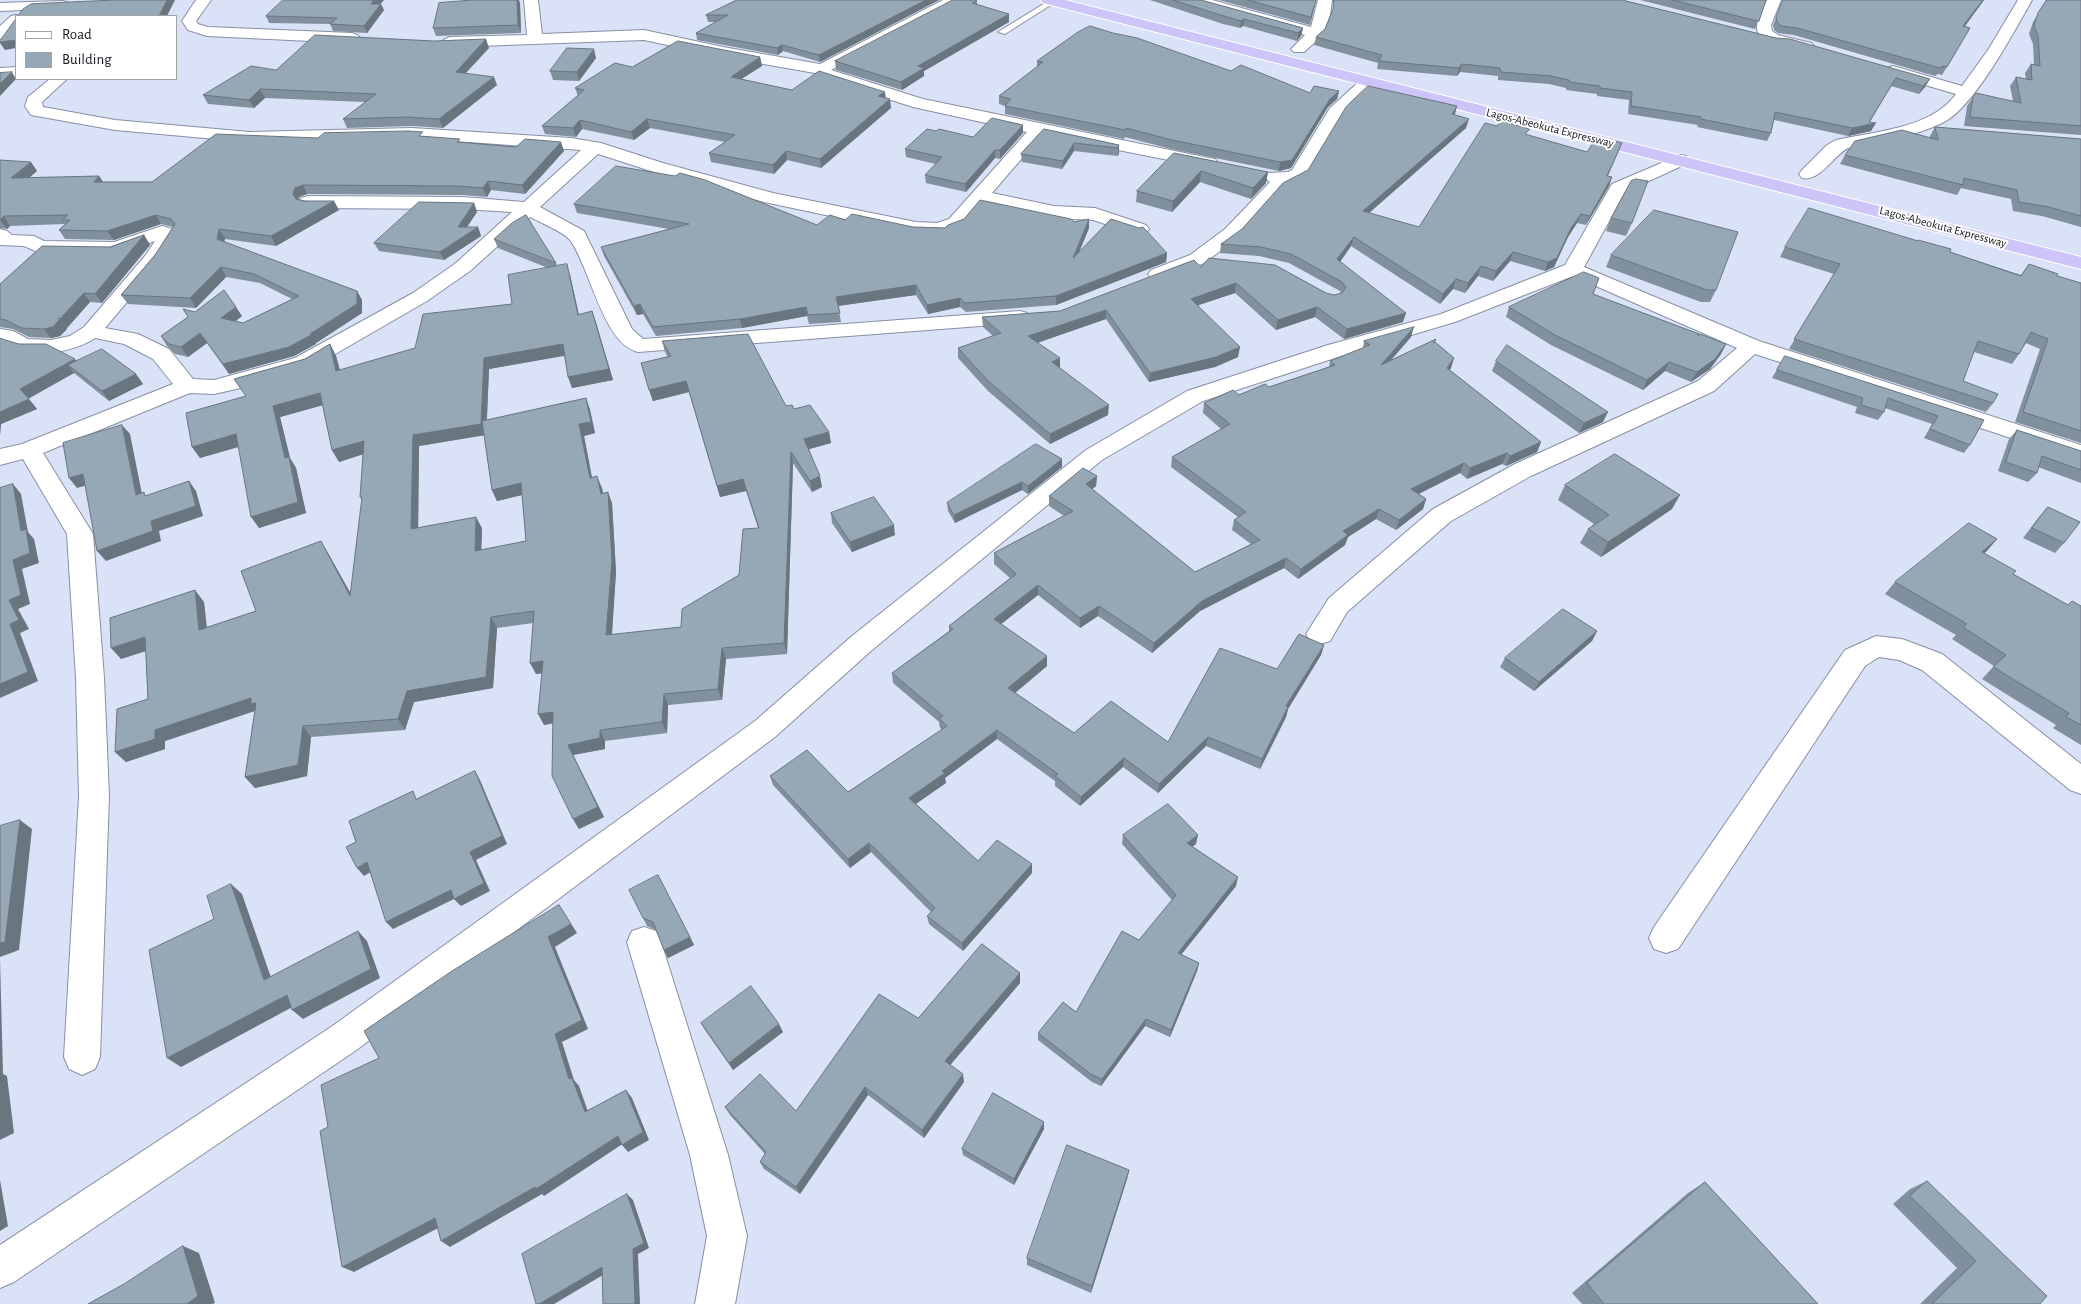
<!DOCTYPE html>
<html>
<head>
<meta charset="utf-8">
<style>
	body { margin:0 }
	#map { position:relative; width:2081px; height:1304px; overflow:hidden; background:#dae2f7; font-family:"Alegreya Sans",sans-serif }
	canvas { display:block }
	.legend { position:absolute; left:15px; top:15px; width:162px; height:65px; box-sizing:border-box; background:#fff; border:1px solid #a1a3a5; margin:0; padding:6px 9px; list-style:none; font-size:15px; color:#15181f }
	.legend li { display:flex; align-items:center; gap:10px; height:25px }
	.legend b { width:25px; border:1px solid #a1a3a5 }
</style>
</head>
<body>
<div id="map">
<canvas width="2081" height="1304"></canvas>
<ul class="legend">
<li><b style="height:6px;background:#fff"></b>Road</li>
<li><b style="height:14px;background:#96a7b6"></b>Building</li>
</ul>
</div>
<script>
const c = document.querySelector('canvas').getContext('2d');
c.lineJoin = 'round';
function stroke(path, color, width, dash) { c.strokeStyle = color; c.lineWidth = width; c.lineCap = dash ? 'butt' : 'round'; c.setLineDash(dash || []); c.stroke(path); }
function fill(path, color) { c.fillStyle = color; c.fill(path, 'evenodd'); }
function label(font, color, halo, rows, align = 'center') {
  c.font = font + ' "Alegreya Sans",sans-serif'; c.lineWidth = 4; c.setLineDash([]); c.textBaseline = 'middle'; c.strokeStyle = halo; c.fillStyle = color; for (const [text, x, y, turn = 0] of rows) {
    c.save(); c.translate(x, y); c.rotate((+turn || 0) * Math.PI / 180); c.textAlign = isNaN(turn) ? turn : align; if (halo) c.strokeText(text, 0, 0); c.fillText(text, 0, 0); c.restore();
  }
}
const lane = new Path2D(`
	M 1050,0 L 1057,1 L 1005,34 L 998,32 Z`);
const street = new Path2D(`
	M 196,0 L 211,0 L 196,21 L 198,24 L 208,27 L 352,33 L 357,35 L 360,38 L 357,41 L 352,43 L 207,36 L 188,30 L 182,21 Z
	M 524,0 L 538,0 L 542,34 L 644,30 L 723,47 L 820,64 L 943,0 L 961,0 L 959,3 L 831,70 L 923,99 L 1209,158 L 1215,159 L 1218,163 L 1215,167 L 1209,168 L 1042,135 L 992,193 L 1054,206 L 1095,208 L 1146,225 L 1149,229 L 1146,233 L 1139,235 L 1132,233 L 1093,220 L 1054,218 L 984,202 L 963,227 L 938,235 L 916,234 L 764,202 L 651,171 L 598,154 L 540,207 L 584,231 L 632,329 L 643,339 L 1020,311 L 1027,313 L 1030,317 L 1027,321 L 1020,323 L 638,352 C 603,344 590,267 570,240 C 564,232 539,222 530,217 L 470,271 L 427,301 L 311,368 L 254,385 L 214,394 L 190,393 L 43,453 L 93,534 L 104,678 L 109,796 L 100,1057 L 95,1069 L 82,1075 L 69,1069 L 64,1057 L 79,796 L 76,678 L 67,534 L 23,459 L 0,465 L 0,449 L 22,444 L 173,384 L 153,359 L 124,344 L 95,338 C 77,351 40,357 18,350 C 11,348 6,343 0,341 L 0,329 L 13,331 L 28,339 L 51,340 L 70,336 L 84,327 L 145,256 L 155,241 L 116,254 L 40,253 L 24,246 L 0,245 L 0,229 L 7,231 L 12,235 L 34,236 L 44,241 L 114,242 L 162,226 L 176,230 L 179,234 L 160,263 L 105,328 L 138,334 L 169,349 L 193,379 L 214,380 L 295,358 L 413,293 L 456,263 L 512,212 L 463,209 L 308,208 L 301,206 L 299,202 L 301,198 L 308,196 L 463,197 L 524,202 L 581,150 L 412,138 L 250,142 L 115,130 L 31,115 L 25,106 L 28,97 L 50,79 L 67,79 L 42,102 L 43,107 L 115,120 L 250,132 L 412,128 L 571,138 L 601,143 L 663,163 L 773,193 L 916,222 L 937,223 L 949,219 L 1027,132 L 913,107 L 817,76 L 815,73 L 723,57 L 644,40 L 450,47 L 445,45 L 442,42 L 445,39 L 450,37 L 527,35 Z
	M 1189,0 L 1212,0 L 1311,27 L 1318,0 L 1332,0 L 1330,16 L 1322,36 L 1304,52 L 1294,52 L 1291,49 L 1305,35 L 1191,3 Z
	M 1767,0 L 1781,0 L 1771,25 L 1772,31 L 1778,35 L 1811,43 L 1814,46 L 1811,49 L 1806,51 C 1793,48 1755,45 1757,26 C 1757,18 1764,8 1767,0 Z
	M 2018,0 L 2032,0 C 2014,32 1974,107 1944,122 C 1914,137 1880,141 1848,148 C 1833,156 1820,182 1802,178 L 1799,174 L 1802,170 L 1827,145 L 1836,140 C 1875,131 1931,129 1956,94 L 1887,74 L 1885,71 L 1887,68 L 1893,66 L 1962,86 L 1988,50 Z
	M 62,1 L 67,2 L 69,5 L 67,8 L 0,11 L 0,3 Z
	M 16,15 L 22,16 L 16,16 L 16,27 L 5,37 L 0,39 L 0,26 L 11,16 Z
	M 16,67 L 16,77 L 0,78 L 0,68 Z
	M 1368,77 L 1374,79 L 1376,82 L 1343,115 L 1305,178 L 1280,191 L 1239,237 L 1204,263 L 1165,278 L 1158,280 L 1151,278 L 1148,274 L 1151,270 L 1190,255 L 1225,229 L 1270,182 L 1264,177 L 1267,173 L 1288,172 L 1292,170 L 1330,108 L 1362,79 Z
	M 1680,155 L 1686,156 L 1689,160 L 1686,164 L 1625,192 L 1584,267 L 1759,341 L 2081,445 L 2081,461 L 1755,354 L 1714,391 L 1531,476 L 1451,521 L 1347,612 L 1330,641 L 1320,644 L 1310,641 L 1306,634 L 1329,598 L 1433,509 L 1515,464 L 1698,381 L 1737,348 L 1573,276 L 1455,322 L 1344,355 L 1203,401 L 1102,460 L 872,650 L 775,737 L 355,1051 L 14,1282 L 0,1288 L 0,1245 L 331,1027 L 755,721 L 852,636 L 1086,450 L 1187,391 L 1328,345 L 1441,314 L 1565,265 L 1612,184 Z
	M 1876,636 L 1902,639 L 1942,654 L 2081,764 L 2081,794 L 2070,790 L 1922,670 L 1899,660 L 1879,657 L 1865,666 L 1678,949 L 1666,953 L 1654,949 L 1649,938 L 1654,927 L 1845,650 Z
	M 644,927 L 656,931 L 661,942 L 728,1155 L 747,1236 L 735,1304 L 695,1304 L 707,1236 L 690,1155 L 627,942 L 632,931 Z`);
const highway = new Path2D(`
	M 1041,0 L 1065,0 L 2081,257 L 2081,269 L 1043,3 Z`);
stroke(lane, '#878fa2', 2);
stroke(street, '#878fa2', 2);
stroke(highway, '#fff', 2);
fill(lane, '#fff');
fill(street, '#fff');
fill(highway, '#cdc5f8');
fill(new Path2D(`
	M 384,0 L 380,4 L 384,10 L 367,33 L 333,31 L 330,24 L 269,23 L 266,16 Z
	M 737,0 L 939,0 L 820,62 L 783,51 L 778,55 L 697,40 L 696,33 L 716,22 L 708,22 L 706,15 Z
	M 1150,0 L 1201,0 L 1303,28 L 1301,36 L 1297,41 L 1243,26 L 1240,28 L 1223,24 Z
	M 1219,0 L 1316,0 L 1310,25 Z
	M 1334,0 L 1622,0 L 1776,38 L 1925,87 L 1919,94 L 1891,86 L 1870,122 L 1871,131 L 1848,136 L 1774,120 L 1771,133 L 1767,141 L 1697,127 L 1698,125 L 1628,114 L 1629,100 L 1597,96 L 1597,94 L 1566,90 L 1566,88 L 1549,84 L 1498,80 L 1498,76 L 1460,72 L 1457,76 L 1377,69 L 1378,63 L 1314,45 L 1316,37 L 1325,29 L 1333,11 Z
	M 1640,0 L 1766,0 L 1755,29 Z
	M 1782,0 L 1984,0 L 1965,26 L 1970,28 L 1942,75 L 1938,74 L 1935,76 L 1794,35 L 1778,33 L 1774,30 L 1773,25 L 1783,1 Z
	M 2046,0 L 2081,0 L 2081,135 L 1964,126 L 1967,106 L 1973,97 L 2013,101 L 2010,86 L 2016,77 L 2026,79 L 2025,73 L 2031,64 L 2034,65 L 2033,44 L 2029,34 L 2033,22 L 2044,4 Z
	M 977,1 L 977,5 L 1009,22 L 924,71 L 924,76 L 902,90 L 836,70 L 835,61 Z
	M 520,3 L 521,33 L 436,36 L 433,28 Z
	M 1113,33 L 1231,71 L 1310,93 L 1339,91 L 1337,99 L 1328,107 L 1291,168 L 1279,171 L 1171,149 L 1125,137 L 1124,139 L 1005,114 L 1005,106 L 999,104 L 999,96 L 1037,67 L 1037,61 Z
	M 489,48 L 466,73 L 497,85 L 443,128 L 412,126 L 347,128 L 343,119 L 365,102 L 265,98 L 254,108 L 208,104 L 203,95 L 276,70 Z
	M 760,57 L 762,66 L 741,79 L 792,90 L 886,98 L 891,108 L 821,168 L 787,160 L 774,174 L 711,162 L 709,153 L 725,142 L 650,128 L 634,140 L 582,129 L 576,137 L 545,134 L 542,126 L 578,96 L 575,88 L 632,67 Z
	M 596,58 L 579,81 L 553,80 L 550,71 Z
	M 1454,115 L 1466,128 L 1369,213 L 1419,227 L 1528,135 L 1587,152 L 1622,143 L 1608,176 L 1612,177 L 1609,186 L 1586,225 L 1577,223 L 1568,237 L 1554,267 L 1545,271 L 1510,261 L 1493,281 L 1478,276 L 1465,293 L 1453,289 L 1440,304 L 1351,246 L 1340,262 L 1403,322 L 1344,339 L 1315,317 L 1276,330 L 1235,293 L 1198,305 L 1238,357 L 1215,367 L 1149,382 L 1106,319 L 1037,343 L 1060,368 L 1108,415 L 1050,444 L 988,391 L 958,358 L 958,348 L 993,336 L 983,327 L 982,317 L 1060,311 L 1201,267 L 1334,295 L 1341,293 L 1340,291 L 1289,263 L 1259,256 L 1220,253 L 1221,244 Z
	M 1935,127 L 2081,139 L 2081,227 L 2042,216 L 2013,211 L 2011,199 L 1961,188 L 1957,195 L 1840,164 L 1845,155 L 1930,138 L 1930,136 Z
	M 1044,129 L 1119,145 L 1119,153 L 1118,156 L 1074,151 L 1062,169 L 1022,162 L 1021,154 Z
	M 936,131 L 973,137 L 1023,133 L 1000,159 L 995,158 L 966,192 L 926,183 L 925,175 L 936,164 L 906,157 L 905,149 Z
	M 425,136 L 462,142 L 564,151 L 525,194 L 491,190 L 487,197 L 463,195 L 307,194 L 299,197 L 299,199 L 339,210 L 276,246 L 225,239 L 224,242 L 357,291 L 362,300 L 362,313 L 316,343 L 316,344 L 294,356 L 229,374 L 207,343 L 188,357 L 175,354 L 167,346 L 161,336 L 188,317 L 183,309 L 195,312 L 242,316 L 236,321 L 243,323 L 292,299 L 260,283 L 226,277 L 196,308 L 128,304 L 121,295 L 155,255 L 173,227 L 161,224 L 114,240 L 65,239 L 59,230 L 65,224 L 10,226 L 7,229 L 0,228 L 0,160 L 37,171 L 29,178 L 99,176 L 103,182 L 152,182 L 318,138 Z
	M 1174,153 L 1268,172 L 1266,183 L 1251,199 L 1200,182 L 1172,212 L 1136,202 L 1137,191 Z
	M 474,203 L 477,212 L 467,227 L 478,227 L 481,236 L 444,260 L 379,251 L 374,243 Z
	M 574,204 L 817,225 L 845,220 L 913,227 L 945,228 L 1074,222 L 1089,228 L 1079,252 L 1167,253 L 1166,262 L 1056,305 L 966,312 L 960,307 L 928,314 L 916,295 L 838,306 L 841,322 L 809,324 L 807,316 L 742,328 L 656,336 L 643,314 L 637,315 L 604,256 L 601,247 L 669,229 L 577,213 Z
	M 1611,218 L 1632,223 L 1626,236 L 1606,231 Z
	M 144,235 L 150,245 L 102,303 L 90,302 L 67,328 L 66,328 L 67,329 L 60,336 L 51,338 L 29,337 L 13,329 L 0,327 L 0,284 Z
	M 494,239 L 556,263 L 557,266 L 570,275 L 579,314 L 592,311 L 596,322 L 613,380 L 572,388 L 564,356 L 489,369 L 487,420 L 586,398 L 590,410 L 595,433 L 584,436 L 592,477 L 602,488 L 603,493 L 612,503 L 616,572 L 612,635 L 681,627 L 739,575 L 758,528 L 746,491 L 720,497 L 689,392 L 653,401 L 641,363 L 668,357 L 665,352 L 662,341 L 786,406 L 794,409 L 829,432 L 831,443 L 809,449 L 822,487 L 812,492 L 793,463 L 787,654 L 726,659 L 722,700 L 668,705 L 667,733 L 605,741 L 605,749 L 573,755 L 604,817 L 579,829 L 573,819 L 553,723 L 544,725 L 542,673 L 536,674 L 533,623 L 497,628 L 493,688 L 414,702 L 405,730 L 311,737 L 307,776 L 255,788 L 245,777 L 255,711 L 165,741 L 165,749 L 126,762 L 115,752 L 148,699 L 146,651 L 121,659 L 204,602 L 207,628 L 256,611 L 328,553 L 351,594 L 362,500 L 360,497 L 363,454 L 339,462 L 332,450 L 323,405 L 280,417 L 290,458 L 296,468 L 306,513 L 259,528 L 239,447 L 200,458 L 192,447 L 246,396 L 234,379 L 305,359 L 330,344 L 336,356 L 340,370 L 415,348 L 512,304 L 548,268 L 498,248 ZM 484,435 L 492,490 L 497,501 L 522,495 L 526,541 L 481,550 L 482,528 L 418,528 L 419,446 Z
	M 1785,247 L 1950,252 L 2021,275 L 2029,264 L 2057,276 L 2081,283 L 2081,443 L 2015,422 L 2040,349 L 2026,343 L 2019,354 L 2012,364 L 1974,352 L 1963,381 L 1993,403 L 1986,412 L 1789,349 L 1834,274 L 1780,257 Z
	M 1611,255 L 1716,290 L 1710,302 L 1701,302 L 1606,267 Z
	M 1593,294 L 1726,344 L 1721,354 L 1710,369 L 1691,382 L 1665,371 L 1643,390 L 1551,345 L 1506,317 L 1509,307 Z
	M 1411,337 L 1391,360 L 1436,339 L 1435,342 L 1454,358 L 1450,370 L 1541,442 L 1537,452 L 1506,466 L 1502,464 L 1467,479 L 1460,473 L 1419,494 L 1426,499 L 1423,509 L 1396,530 L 1376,519 L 1348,537 L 1345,545 L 1298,579 L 1284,568 L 1200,611 L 1152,653 L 1098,616 L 1080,628 L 1038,595 L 1001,624 L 1047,656 L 1047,666 L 1015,693 L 1074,733 L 1168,742 L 1277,669 L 1324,645 L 1321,655 L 1288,709 L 1286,717 L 1260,769 L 1206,746 L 1158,793 L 1123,767 L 1080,806 L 1055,786 L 1055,781 L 997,739 L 945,778 L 946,783 L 916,804 L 978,861 L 1032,864 L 1032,873 L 963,951 L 929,924 L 927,916 L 931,912 L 871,852 L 850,868 L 773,785 L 770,776 L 848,792 L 942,730 L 940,728 L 939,722 L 893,683 L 892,673 L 949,631 L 949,626 L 1010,578 L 994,564 L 994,553 L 1064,516 L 1049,506 L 1049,496 L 1097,476 L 1096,486 L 1092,489 L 1195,572 L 1251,544 L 1232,530 L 1234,520 L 1238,517 L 1171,467 L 1172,457 L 1221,429 L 1203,413 L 1204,403 L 1269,387 L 1329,367 L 1330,361 L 1363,348 L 1364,341 Z
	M 0,338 L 5,340 L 76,361 L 136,374 L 143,384 L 109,401 L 74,373 L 28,398 L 37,409 L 1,424 L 0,435 Z
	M 1785,356 L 1984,420 L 1970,445 L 1964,453 L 1924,438 L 1932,424 L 1885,408 L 1884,412 L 1878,420 L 1855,413 L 1857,407 L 1772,378 Z
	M 1496,361 L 1603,422 L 1579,433 L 1492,371 Z
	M 2017,430 L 2081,451 L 2081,483 L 2038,467 L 2037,473 L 2028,482 L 1998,471 L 2009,439 Z
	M 1062,467 L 1028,494 L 1022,490 L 955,523 L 948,511 L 947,503 Z
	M 1565,485 L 1672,509 L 1601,557 L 1580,543 L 1588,529 L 1594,524 L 1558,500 Z
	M 2048,507 L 2064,543 L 2055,553 L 2023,538 L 2039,517 Z
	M 831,513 L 895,535 L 852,552 L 832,523 Z
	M 1997,539 L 1984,553 L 2013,574 L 2068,605 L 2081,606 L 2081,745 L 2053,728 L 2056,725 L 1982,679 L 1994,666 L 1952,639 L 1956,635 L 1885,594 L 1895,582 Z
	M 1597,631 L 1592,641 L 1534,691 L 1500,667 L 1505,658 Z
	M 1123,835 L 1196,844 L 1192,847 L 1236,886 L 1181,955 L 1199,963 L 1197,971 L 1170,1037 L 1145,1026 L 1101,1086 L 1092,1082 L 1038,1040 L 1038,1033 L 1076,1012 L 1139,940 L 1172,900 L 1122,844 Z
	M 658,875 L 694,945 L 668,958 L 656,930 L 647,926 L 643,918 Z
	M 1020,973 L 1020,983 L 950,1065 L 964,1082 L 924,1138 L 868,1095 L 800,1194 L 764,1169 L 760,1162 L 765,1154 L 730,1115 L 725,1107 L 796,1111 L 918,1018 Z
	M 701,1023 L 783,1032 L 733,1070 L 705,1030 Z
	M 1044,1122 L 1044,1129 L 1014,1185 L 963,1155 L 962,1149 Z
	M 1129,1170 L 1127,1179 L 1091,1293 L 1027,1265 L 1027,1258 Z
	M 1927,1181 L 2040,1304 L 1920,1304 L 1957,1268 L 1893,1204 L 1910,1189 Z
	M 1705,1182 L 1818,1304 L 1582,1304 L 1572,1293 L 1688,1193 Z`), '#81909d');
fill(new Path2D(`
	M 167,0 L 175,0 L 167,16 L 159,16 Z
	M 374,0 L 384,0 L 373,11 L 371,4 Z
	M 517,0 L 519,0 L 520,3 L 521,33 L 518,25 Z
	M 926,0 L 939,0 L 820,62 L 819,55 Z
	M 1316,0 L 1310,25 L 1311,17 Z
	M 1983,0 L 1984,0 L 1959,34 L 1963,26 Z
	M 381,4 L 384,10 L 367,33 L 364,26 Z
	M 1009,14 L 1009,22 L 924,71 L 924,76 L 902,90 L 901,82 L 918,66 Z
	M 1244,19 L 1243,26 L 1240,28 L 1241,21 Z
	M 1303,28 L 1301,36 L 1297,41 L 1298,33 Z
	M 486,39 L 489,48 L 459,80 L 456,72 Z
	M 16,40 L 16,48 L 5,50 L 0,43 L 0,42 Z
	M 782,45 L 783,51 L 778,55 L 777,48 Z
	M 594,49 L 596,58 L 579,81 L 577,72 Z
	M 760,57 L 762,66 L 732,85 L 731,77 Z
	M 1462,64 L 1460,72 L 1457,76 L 1459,68 Z
	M 12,72 L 16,79 L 0,96 L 0,84 Z
	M 494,77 L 497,85 L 443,128 L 439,119 Z
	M 1930,79 L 1925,87 L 1919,94 L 1923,86 Z
	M 260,89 L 265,98 L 254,108 L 249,100 Z
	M 1339,91 L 1337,99 L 1328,107 L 1291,168 L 1279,171 L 1280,162 L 1330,99 Z
	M 885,92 L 886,100 L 878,96 Z
	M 890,99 L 891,108 L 821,168 L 820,159 Z
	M 1457,106 L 1455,114 L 1449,123 L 1452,114 Z
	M 647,119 L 650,128 L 634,140 L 631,132 Z
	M 1469,119 L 1466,128 L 1361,220 L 1363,211 Z
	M 580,120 L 582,129 L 576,137 L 573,128 Z
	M 1876,123 L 1871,131 L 1848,136 L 1852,128 Z
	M 1023,125 L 1023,133 L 1000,159 L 1000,150 Z
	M 561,142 L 564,151 L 525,194 L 522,185 Z
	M 1074,143 L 1074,151 L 1062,169 L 1063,161 Z
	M 1119,145 L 1119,153 L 1118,156 L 1118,148 Z
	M 995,150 L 995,158 L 966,192 L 965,184 Z
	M 786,151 L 787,160 L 774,174 L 773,165 Z
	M 31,162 L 37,171 L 18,187 L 11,178 Z
	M 1201,171 L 1200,182 L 1172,212 L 1173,201 Z
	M 1268,172 L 1266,183 L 1251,199 L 1253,188 Z
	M 99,176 L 105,185 L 94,182 Z
	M 1612,177 L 1609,186 L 1586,225 L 1590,216 Z
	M 488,181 L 491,190 L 487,197 L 483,188 Z
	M 303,185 L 307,194 L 299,197 L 297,203 L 293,194 L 295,188 Z
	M 334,201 L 339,210 L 276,246 L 271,236 Z
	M 474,203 L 477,212 L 461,236 L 458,227 Z
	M 1581,214 L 1577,223 L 1568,237 L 1554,267 L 1545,271 L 1548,262 Z
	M 156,215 L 161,224 L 114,240 L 107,231 Z
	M 4,216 L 10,226 L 7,229 L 0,220 Z
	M 1089,219 L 1089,228 L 1073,267 L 1073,258 Z
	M 478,227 L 481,236 L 444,260 L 440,252 Z
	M 219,229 L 225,239 L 222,248 L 217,239 Z
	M 144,235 L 150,245 L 102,303 L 95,294 Z
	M 1354,237 L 1351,246 L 1335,269 L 1337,259 Z
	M 1513,252 L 1510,261 L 1493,281 L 1496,271 Z
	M 1167,253 L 1166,262 L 1056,305 L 1056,296 Z
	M 567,264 L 570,275 L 581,326 L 578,315 Z
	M 1481,266 L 1478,276 L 1465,293 L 1468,283 Z
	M 221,267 L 226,277 L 196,308 L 190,298 Z
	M 1456,279 L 1453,289 L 1440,304 L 1443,294 Z
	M 1236,283 L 1235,293 L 1190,308 L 1191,299 Z
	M 916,285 L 916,295 L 837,306 L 836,297 Z
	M 357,291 L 362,300 L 362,313 L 316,343 L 316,344 L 294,356 L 229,374 L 223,364 L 310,334 Z
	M 84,293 L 90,302 L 67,328 L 60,319 Z
	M 960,298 L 960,307 L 928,314 L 927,305 Z
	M 640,304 L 643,314 L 637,315 L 634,306 Z
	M 236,307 L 242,316 L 227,327 L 221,318 Z
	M 806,307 L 807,316 L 742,328 L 740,319 Z
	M 1317,307 L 1315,317 L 1276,330 L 1278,320 Z
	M 1106,310 L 1106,319 L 1028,346 L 1028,336 Z
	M 592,311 L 613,380 L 572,388 L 568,377 Z
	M 1406,313 L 1403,322 L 1344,339 L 1347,329 Z
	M 60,319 L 67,329 L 60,336 L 51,338 L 44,329 Z
	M 1414,327 L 1411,337 L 1378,375 L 1381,365 Z
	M 200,333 L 207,343 L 188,357 L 181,347 Z
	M 330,344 L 336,356 L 343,382 L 336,371 Z
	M 563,344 L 567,355 L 489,369 L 486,435 L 419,446 L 418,540 L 411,529 L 413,435 L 484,358 Z
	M 1726,344 L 1721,354 L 1710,369 L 1691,382 L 1697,372 Z
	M 1240,347 L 1238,357 L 1215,367 L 1149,382 L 1150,373 Z
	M 1060,358 L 1060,368 L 1052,362 Z
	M 1454,358 L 1451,368 L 1444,378 L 1447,368 Z
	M 75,359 L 82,369 L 68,365 L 74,373 L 28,399 L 20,389 Z
	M 1669,362 L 1665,371 L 1643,390 L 1647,380 Z
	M 136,374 L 143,384 L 109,401 L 102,391 Z
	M 686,381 L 689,392 L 653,401 L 649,390 Z
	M 320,393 L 327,404 L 280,417 L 290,458 L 296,468 L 306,513 L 259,528 L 251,517 L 273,406 Z
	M 586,398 L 590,410 L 595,433 L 584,436 L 594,489 L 590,478 L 579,424 Z
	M 29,399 L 37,409 L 1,424 L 0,435 L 0,412 Z
	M 1109,405 L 1108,415 L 1050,444 L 1050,434 Z
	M 1608,412 L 1603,422 L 1579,433 L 1584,423 Z
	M 122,425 L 130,434 L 144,504 L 136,495 Z
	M 829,432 L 831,443 L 806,450 L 804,439 Z
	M 236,434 L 244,445 L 200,458 L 192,447 Z
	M 364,441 L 370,452 L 339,462 L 332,450 Z
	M 1541,442 L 1537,452 L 1506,466 L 1510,456 Z
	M 791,452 L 793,463 L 787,654 L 784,643 Z
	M 1507,453 L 1502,464 L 1467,479 L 1470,468 Z
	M 1062,459 L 1062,467 L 1028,494 L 1028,486 Z
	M 1464,463 L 1460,473 L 1408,499 L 1411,489 Z
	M 83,474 L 91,484 L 77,488 L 69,478 Z
	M 597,476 L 602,488 L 605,505 L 601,494 Z
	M 820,476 L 822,487 L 812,492 L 810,481 Z
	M 1097,476 L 1096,486 L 1086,494 L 1086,484 Z
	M 743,479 L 746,491 L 720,497 L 717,486 Z
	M 189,481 L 196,491 L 203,516 L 159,531 L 161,541 L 106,561 L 97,551 L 151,521 Z
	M 1022,482 L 1022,490 L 955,523 L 954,515 Z
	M 521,483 L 526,494 L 497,501 L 492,490 Z
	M 13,484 L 21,494 L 28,532 L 34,539 L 39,563 L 22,569 L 30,604 L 18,609 L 29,629 L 20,633 L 38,681 L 0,698 L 0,684 L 13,560 L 21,531 Z
	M 608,492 L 612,503 L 616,572 L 611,646 L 606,635 Z
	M 1680,495 L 1672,509 L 1601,557 L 1608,542 Z
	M 1426,499 L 1423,509 L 1396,530 L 1399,520 Z
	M 1379,509 L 1376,519 L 1348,537 L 1345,545 L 1298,579 L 1301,569 L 1343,531 Z
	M 476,517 L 482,528 L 481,562 L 475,551 Z
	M 894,525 L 895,535 L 852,552 L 850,542 Z
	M 1997,539 L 1987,551 L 1971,564 L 1982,552 Z
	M 321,541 L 328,553 L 358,607 L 350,596 Z
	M 1286,558 L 1284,568 L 1200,611 L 1152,653 L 1154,643 L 1202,601 Z
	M 1038,585 L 1038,595 L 995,629 L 994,619 Z
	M 195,590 L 204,602 L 208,641 L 199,630 Z
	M 1099,606 L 1098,616 L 1080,628 L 1080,618 Z
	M 491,617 L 497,628 L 493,688 L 414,702 L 405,730 L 398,719 L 407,691 Z
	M 1597,631 L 1592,641 L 1534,691 L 1539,682 Z
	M 145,637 L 155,648 L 121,659 L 111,648 Z
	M 1324,645 L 1321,655 L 1288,709 L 1286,717 L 1260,769 L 1262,759 L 1286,706 Z
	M 722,648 L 726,659 L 722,700 L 718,689 Z
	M 1047,656 L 1047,666 L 1009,698 L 1008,688 Z
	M 543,661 L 549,672 L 536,674 L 530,663 Z
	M 664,694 L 668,705 L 667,733 L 662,722 Z
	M 251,698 L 256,703 L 257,710 L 165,741 L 165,749 L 126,762 L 115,752 L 155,730 Z
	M 553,712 L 559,722 L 544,725 L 538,714 Z
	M 303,726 L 311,737 L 307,776 L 255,788 L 245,777 Z
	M 600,730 L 605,741 L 605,749 L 573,755 L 604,817 L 579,829 L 573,819 L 568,745 Z
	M 997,730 L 997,739 L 945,778 L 946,783 L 911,807 L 909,798 L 942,771 Z
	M 1208,737 L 1206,746 L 1158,793 L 1159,784 Z
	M 1124,758 L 1123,767 L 1080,806 L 1081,797 Z
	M 475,771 L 480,780 L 507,844 L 476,860 L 490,891 L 461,906 L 454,899 L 456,898 L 393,929 L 386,922 L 470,852 Z
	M 20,820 L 32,829 L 19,950 L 0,957 L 0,943 Z
	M 1198,835 L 1196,844 L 1185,852 L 1187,843 Z
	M 869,843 L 871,852 L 850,868 L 848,859 Z
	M 367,862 L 374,870 L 364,876 L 357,868 Z
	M 1032,864 L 1032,873 L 963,951 L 962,943 Z
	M 1238,877 L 1236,886 L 1176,961 L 1178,953 Z
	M 231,884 L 242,894 L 275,989 L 264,980 Z
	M 559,905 L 577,933 L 555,947 L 588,1029 L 562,1042 L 574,1080 L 579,1086 L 591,1120 L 585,1112 L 569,1079 L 555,1034 L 548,937 Z
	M 358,931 L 367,941 L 380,978 L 303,1019 L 292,1010 Z
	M 690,937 L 694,945 L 668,958 L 664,950 Z
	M 0,959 L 3,1074 L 7,1076 L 14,1133 L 0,1140 Z
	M 1199,963 L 1197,971 L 1170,1037 L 1171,1030 Z
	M 1020,973 L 1020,983 L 946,1070 L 945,1061 Z
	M 287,995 L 298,1004 L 181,1067 L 167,1058 Z
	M 1146,1019 L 1145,1026 L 1101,1086 L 1102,1079 Z
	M 779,1024 L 783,1032 L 733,1070 L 729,1063 Z
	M 963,1074 L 964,1082 L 924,1138 L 922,1130 Z
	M 865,1087 L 868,1095 L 800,1194 L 796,1187 Z
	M 626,1090 L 632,1098 L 649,1140 L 628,1152 L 622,1145 Z
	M 1044,1122 L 1044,1129 L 1014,1185 L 1014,1179 Z
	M 618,1136 L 624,1143 L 544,1196 L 542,1194 L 450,1247 L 441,1241 Z
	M 1129,1170 L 1127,1179 L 1091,1293 L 1092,1286 Z
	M 0,1180 L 8,1226 L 0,1231 Z
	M 627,1194 L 633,1200 L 649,1248 L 638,1254 L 640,1304 L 635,1304 Z
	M 435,1218 L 444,1225 L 354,1272 L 342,1267 Z
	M 183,1246 L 199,1253 L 215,1303 L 212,1304 L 187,1304 Z
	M 602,1267 L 608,1272 L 554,1304 L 539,1304 Z`), '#69757f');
const building = new Path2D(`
	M 115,0 L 167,0 L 159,16 L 18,16 L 23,9 L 31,4 Z
	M 283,0 L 374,0 L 371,4 L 381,4 L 364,26 L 330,24 L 337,18 L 266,16 Z
	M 473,0 L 517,0 L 518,25 L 433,28 L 439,3 Z
	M 737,0 L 926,0 L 819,55 L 782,45 L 777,48 L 696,33 L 728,15 L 706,15 Z
	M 953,0 L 975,0 L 977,1 L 972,3 L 1009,14 L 918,66 L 924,68 L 901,82 L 835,61 Z
	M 1173,0 L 1201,0 L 1303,28 L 1298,33 L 1244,19 L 1241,21 L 1224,16 Z
	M 1248,0 L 1316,0 L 1311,17 Z
	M 1334,0 L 1622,0 L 1776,38 L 1790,39 L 1930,79 L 1923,86 L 1896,78 L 1869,122 L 1876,123 L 1852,128 L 1775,112 L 1771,133 L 1701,119 L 1701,117 L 1631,106 L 1632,92 L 1600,88 L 1600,86 L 1569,82 L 1569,80 L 1551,76 L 1501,72 L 1500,68 L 1462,64 L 1459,68 L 1379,61 L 1382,55 L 1316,37 L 1325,29 L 1333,9 Z
	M 1673,0 L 1766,0 L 1759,21 Z
	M 1783,0 L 1983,0 L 1963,26 L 1970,28 L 1947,67 L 1942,66 L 1940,68 L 1797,28 L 1781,26 L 1777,22 L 1776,18 Z
	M 2047,0 L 2081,0 L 2081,126 L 1970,117 L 1973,97 L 1976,93 L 2021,103 L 2016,77 L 2032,80 L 2031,64 L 2040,66 L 2038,35 L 2034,26 L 2038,13 Z
	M 16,19 L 16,40 L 0,42 L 0,41 Z
	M 1090,26 L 1113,33 L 1137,38 L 1231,71 L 1241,65 L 1310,93 L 1314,86 L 1339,91 L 1330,99 L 1292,160 L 1280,162 L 1172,140 L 1126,128 L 1125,130 L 1005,106 L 1011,99 L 999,96 L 1043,62 L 1037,61 L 1078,32 Z
	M 315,35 L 434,41 L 486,39 L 456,72 L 494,77 L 439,119 L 408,117 L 343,119 L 376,94 L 260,89 L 249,100 L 203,95 L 251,66 L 276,70 Z
	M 678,41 L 760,57 L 731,77 L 792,90 L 819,71 L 885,92 L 878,96 L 890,99 L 820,159 L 786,151 L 773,165 L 709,153 L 735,135 L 647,119 L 631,132 L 580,120 L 573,128 L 542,126 L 584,90 L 575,88 L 615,63 L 632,67 Z
	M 567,48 L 594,49 L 577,72 L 550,71 Z
	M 12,72 L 0,84 L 0,73 Z
	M 1368,86 L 1457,106 L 1452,114 L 1469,119 L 1363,211 L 1419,227 L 1485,123 L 1497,126 L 1501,121 L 1530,129 L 1525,134 L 1587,152 L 1597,137 L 1622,143 L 1607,176 L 1612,177 L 1590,216 L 1581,214 L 1571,228 L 1557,258 L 1548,262 L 1513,252 L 1496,271 L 1481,266 L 1468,283 L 1456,279 L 1443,294 L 1354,237 L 1337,259 L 1406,313 L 1347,329 L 1317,307 L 1278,320 L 1236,283 L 1191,299 L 1240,347 L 1216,357 L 1150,373 L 1106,310 L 1028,336 L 1060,358 L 1052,362 L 1109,405 L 1050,434 L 988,381 L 958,348 L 1001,333 L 982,317 L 1060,311 L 1194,260 L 1201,267 L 1209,258 L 1275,265 L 1326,293 L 1334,295 L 1342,293 L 1346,287 L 1342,282 L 1291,254 L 1261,247 L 1221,244 L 1242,229 L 1283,183 L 1308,170 L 1346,107 Z
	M 992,118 L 1023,125 L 1000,150 L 995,150 L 965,184 L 925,175 L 942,157 L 905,149 L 927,129 L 936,131 L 939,129 L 973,137 Z
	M 1935,127 L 2081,139 L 2081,216 L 2049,207 L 2019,202 L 2017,190 L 1964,178 L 1963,185 L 1845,155 L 1855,141 L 1902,130 L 1938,140 Z
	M 1044,129 L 1119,145 L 1118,148 L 1074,143 L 1063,161 L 1021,154 Z
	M 408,131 L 423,132 L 419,136 L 460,139 L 457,142 L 516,147 L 525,139 L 561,142 L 522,185 L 488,181 L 483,188 L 459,186 L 303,185 L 295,188 L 293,194 L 296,199 L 303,201 L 334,201 L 271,236 L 219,229 L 217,239 L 357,291 L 357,304 L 310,334 L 311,335 L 289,347 L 223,364 L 200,333 L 181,347 L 169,344 L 161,336 L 188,317 L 183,309 L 195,312 L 224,290 L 236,307 L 221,318 L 243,323 L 299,296 L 254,274 L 221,267 L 190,298 L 121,295 L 155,255 L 175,224 L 171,219 L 156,215 L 107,231 L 59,230 L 70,220 L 63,220 L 68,215 L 4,216 L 0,220 L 0,160 L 31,162 L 11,178 L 99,176 L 94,182 L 152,182 L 216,134 L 318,138 L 324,133 Z
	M 1174,153 L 1268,172 L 1253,188 L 1201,171 L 1173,201 L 1137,191 Z
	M 616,166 L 675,176 L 680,173 L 705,180 L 817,225 L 830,215 L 845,220 L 852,214 L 913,227 L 945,228 L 948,225 L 964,219 L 980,200 L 1071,219 L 1074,222 L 1089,219 L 1073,258 L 1111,219 L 1139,228 L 1143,227 L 1167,253 L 1056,296 L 965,303 L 960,298 L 927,305 L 916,285 L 836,297 L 840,313 L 808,315 L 806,307 L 740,319 L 653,327 L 640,304 L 634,306 L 601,247 L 689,224 L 574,204 Z
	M 1636,179 L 1648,181 L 1632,223 L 1611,218 L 1631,181 Z
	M 419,202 L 474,203 L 458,227 L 478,227 L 440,252 L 374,243 Z
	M 1809,208 L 1918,241 L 1918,240 L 1951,249 L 1950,252 L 2021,276 L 2029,264 L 2058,274 L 2057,276 L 2081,283 L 2081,431 L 2023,412 L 2048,339 L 2031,332 L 2019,354 L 1978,341 L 1963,381 L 1998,394 L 1993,403 L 1794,339 L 1840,264 L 1785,247 Z
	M 1654,210 L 1738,232 L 1716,290 L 1707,290 L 1611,255 Z
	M 526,215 L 556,263 L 494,239 L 512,223 Z
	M 144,235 L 95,294 L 84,293 L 60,319 L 58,318 L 60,319 L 53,327 L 44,329 L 21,328 L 6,320 L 0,319 L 0,284 L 42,246 L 110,247 Z
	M 567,264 L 578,315 L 592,311 L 609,369 L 568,377 L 563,344 L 484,358 L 481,424 L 413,435 L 411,529 L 476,517 L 475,551 L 526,541 L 521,483 L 492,490 L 482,421 L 586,398 L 591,422 L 579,424 L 590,478 L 597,476 L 601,494 L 608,492 L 612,561 L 606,635 L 681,627 L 682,609 L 739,575 L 743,529 L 759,528 L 743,479 L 717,486 L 686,381 L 649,390 L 641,363 L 671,356 L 662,341 L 748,334 L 786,406 L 792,405 L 794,409 L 810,405 L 829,432 L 804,439 L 820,476 L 810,481 L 791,452 L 784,643 L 722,648 L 718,689 L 664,694 L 662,722 L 600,730 L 600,738 L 568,745 L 598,807 L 573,819 L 552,776 L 553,712 L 538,714 L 543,661 L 530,663 L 534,611 L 491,617 L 486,677 L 407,691 L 398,719 L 303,726 L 298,765 L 245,777 L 256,703 L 251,704 L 251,698 L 155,730 L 155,739 L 115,752 L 117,709 L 148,699 L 145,637 L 111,648 L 110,618 L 195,590 L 199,630 L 256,611 L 241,571 L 321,541 L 350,596 L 362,497 L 360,497 L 364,441 L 332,450 L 320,393 L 273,406 L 285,458 L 289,457 L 298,502 L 251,517 L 236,434 L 192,447 L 186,413 L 246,396 L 234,379 L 305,359 L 330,344 L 336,371 L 415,348 L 423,314 L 512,304 L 508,275 Z
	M 1584,272 L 1599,278 L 1593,294 L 1699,334 L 1698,336 L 1700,334 L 1726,344 L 1715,359 L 1697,372 L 1669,362 L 1647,380 L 1555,335 L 1509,307 Z
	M 1414,327 L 1381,365 L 1436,339 L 1433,343 L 1435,342 L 1454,358 L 1447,368 L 1541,442 L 1510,456 L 1507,453 L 1470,468 L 1464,463 L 1411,489 L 1426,499 L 1399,520 L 1379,509 L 1343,531 L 1348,535 L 1301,569 L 1286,558 L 1202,601 L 1154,643 L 1099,606 L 1080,618 L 1038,585 L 994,619 L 1047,656 L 1008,688 L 1074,733 L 1111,701 L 1168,742 L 1220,648 L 1277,669 L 1299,634 L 1324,645 L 1286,706 L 1288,707 L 1262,759 L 1208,737 L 1159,784 L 1124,758 L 1081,797 L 1055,776 L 1058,774 L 997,730 L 942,771 L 945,773 L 909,798 L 978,861 L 997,840 L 1032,864 L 962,943 L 927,916 L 935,908 L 869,843 L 848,859 L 770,776 L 807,750 L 848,792 L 947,726 L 939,718 L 943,716 L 892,673 L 953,629 L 949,626 L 1016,574 L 994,553 L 1073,511 L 1049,496 L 1083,468 L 1097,476 L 1086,484 L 1195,572 L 1260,540 L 1234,520 L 1246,512 L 1172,457 L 1230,424 L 1204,403 L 1233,390 L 1239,395 L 1265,384 L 1269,387 L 1335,365 L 1330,361 L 1370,345 L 1364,341 Z
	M 0,338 L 5,340 L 19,344 L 46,344 L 75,359 L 20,389 L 29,399 L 0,412 Z
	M 1507,345 L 1608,412 L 1584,423 L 1496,361 Z
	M 102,349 L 136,374 L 102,391 L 68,365 Z
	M 1785,356 L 1984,420 L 1970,445 L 1930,429 L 1938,416 L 1888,398 L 1884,412 L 1861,405 L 1863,398 L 1777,370 Z
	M 122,425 L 136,495 L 144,492 L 145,496 L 189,481 L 196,506 L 151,521 L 153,531 L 97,551 L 83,474 L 69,478 L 63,443 Z
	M 2017,430 L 2081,451 L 2081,470 L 2042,456 L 2037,473 L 2006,462 Z
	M 1036,444 L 1062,459 L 1028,486 L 1022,482 L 954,515 L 947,503 Z
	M 1615,454 L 1680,495 L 1608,542 L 1588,529 L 1609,515 L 1565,485 Z
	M 13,484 L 21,531 L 26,529 L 30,553 L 13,560 L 21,595 L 9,600 L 19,620 L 10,624 L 28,672 L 0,684 L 0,488 Z
	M 874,497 L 894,525 L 850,542 L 831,513 Z
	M 2048,507 L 2080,522 L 2064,543 L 2032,528 Z
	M 1969,523 L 1997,539 L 1982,552 L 2016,571 L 2013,574 L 2068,605 L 2072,601 L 2081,606 L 2081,725 L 2066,717 L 2069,713 L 1993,667 L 2006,655 L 1963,627 L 1967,624 L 1895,582 Z
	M 1563,609 L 1597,631 L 1539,682 L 1505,658 Z
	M 475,771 L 502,836 L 470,852 L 484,883 L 454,899 L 451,890 L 386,922 L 367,862 L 357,868 L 346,847 L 356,842 L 349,821 L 413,791 L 416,799 Z
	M 1168,804 L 1198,835 L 1187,843 L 1238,877 L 1178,953 L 1199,963 L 1171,1030 L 1146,1019 L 1102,1079 L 1092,1075 L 1038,1033 L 1063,1002 L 1076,1012 L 1122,931 L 1139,940 L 1176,895 L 1123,835 Z
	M 20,820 L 5,942 L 0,943 L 0,826 Z
	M 658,875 L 690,937 L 664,950 L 653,922 L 643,918 L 629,890 Z
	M 231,884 L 264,980 L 358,931 L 371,969 L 292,1010 L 287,995 L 167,1058 L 149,950 L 214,919 L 207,896 Z
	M 559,905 L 571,924 L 548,937 L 582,1020 L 555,1034 L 569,1079 L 572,1078 L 585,1112 L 626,1090 L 643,1132 L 622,1145 L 618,1136 L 536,1189 L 535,1187 L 441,1241 L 435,1218 L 342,1267 L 320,1131 L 328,1127 L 321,1085 L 379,1058 L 364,1031 L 452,971 Z
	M 982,944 L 1020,973 L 945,1061 L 963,1074 L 922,1130 L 865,1087 L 796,1187 L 760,1162 L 766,1152 L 725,1107 L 760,1074 L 796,1111 L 879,994 L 918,1018 Z
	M 751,986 L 779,1024 L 729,1063 L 701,1023 Z
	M 993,1093 L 1044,1122 L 1014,1179 L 962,1149 Z
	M 1067,1145 L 1129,1170 L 1092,1286 L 1027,1258 Z
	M 1927,1181 L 2047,1296 L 2040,1304 L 1932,1304 L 1976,1261 L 1910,1196 Z
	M 1705,1182 L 1818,1304 L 1604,1304 L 1587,1283 Z
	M 627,1194 L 644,1243 L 633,1249 L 635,1304 L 603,1304 L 602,1267 L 539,1304 L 536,1304 L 522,1254 Z
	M 183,1246 L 198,1296 L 187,1304 L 88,1304 L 124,1284 Z`);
fill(building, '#96a7b6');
stroke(building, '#69757f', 1);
label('12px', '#15181f', '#fff', [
	["Lagos-Abeokuta Expressway",1550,128,14],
	["Lagos-Abeokuta Expressway",1943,227,15]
]);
</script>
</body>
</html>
